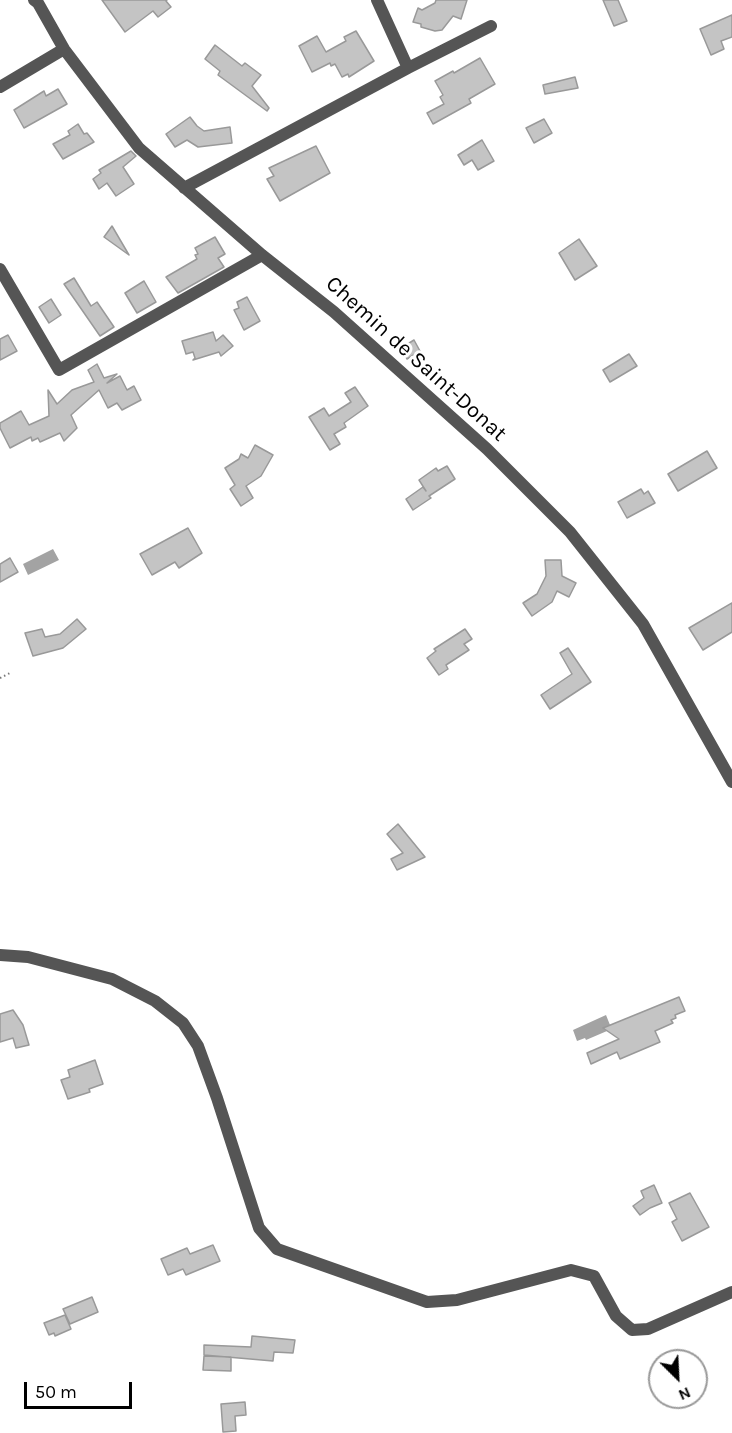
<!DOCTYPE html>
<html>
<head>
<meta charset="utf-8">
<style>
	body { margin:0 }
	#map { position:relative; width:732px; height:1433px; overflow:hidden; background:#fff; font-family:Karla,sans-serif }
	canvas { display:block }
	.north { position:absolute; left:648px; top:1349px; width:60px; height:60px; box-sizing:border-box; background:#fff; border:2px solid #999; border-radius:50%; rotate:156deg; font-size:16px; font-weight:700; line-height:24px; text-align:center; color:#000 }
	.north::after { content:''; display:block; margin:auto; width:21px; height:27px; background:#000; clip-path:polygon(50% 0,100% 100%,50% 72%,0 100%) }
	.scale { position:absolute; left:24px; top:1382px; width:108px; height:27px; box-sizing:border-box; border:3px solid #000; border-top:0; padding-left:8px; font-size:18px; line-height:21px; white-space:nowrap; color:#000; -webkit-text-stroke:4px #fff; paint-order:stroke }
</style>
</head>
<body>
<div id="map">
<canvas width="732" height="1433"></canvas>
<div class="north">N</div>
<div class="scale">50 m</div>
</div>
<script>
const c = document.querySelector('canvas').getContext('2d');
c.lineJoin = 'round';
function fill(path, color) { c.fillStyle = color; c.fill(path, 'evenodd'); }
function stroke(path, color, width, dash) { c.strokeStyle = color; c.lineWidth = width; c.lineCap = dash ? 'butt' : 'round'; c.setLineDash(dash || []); c.stroke(path); }
function label(font, color, halo, rows, align = 'center') {
  c.font = font + ' Karla,sans-serif'; c.lineWidth = 6; c.setLineDash([]); c.textBaseline = 'middle'; c.strokeStyle = halo; c.fillStyle = color; for (const [text, x, y, turn = 0] of rows) {
    c.save(); c.translate(x, y); c.rotate((+turn || 0) * Math.PI / 180); c.textAlign = isNaN(turn) ? turn : align; if (halo) c.strokeText(text, 0, 0); c.fillText(text, 0, 0); c.restore();
  }
}
fill(new Path2D(`
	M 53,549 L 59,560 L 28,575 L 23,564 Z
	M 606,1015 L 610,1025 L 607,1031 L 586,1040 L 585,1038 L 577,1041 L 573,1030 Z`), '#a3a3a3');
const building = new Path2D(`
	M 102,0 L 167,0 L 166,1 L 171,7 L 158,17 L 153,11 L 125,32 Z
	M 436,0 L 467,0 L 461,19 L 453,16 L 442,30 L 435,31 L 421,27 L 421,24 L 413,22 L 418,8 L 422,10 L 435,3 Z
	M 603,0 L 618,0 L 627,21 L 614,26 Z
	M 732,15 L 732,37 L 721,41 L 724,49 L 711,55 L 700,29 Z
	M 356,31 L 374,61 L 349,77 L 348,74 L 342,77 L 335,64 L 331,66 L 330,63 L 312,72 L 299,46 L 317,36 L 326,52 L 346,41 L 344,37 Z
	M 215,45 L 242,66 L 245,63 L 261,75 L 252,86 L 269,108 L 267,111 L 218,75 L 220,71 L 205,59 Z
	M 480,58 L 495,84 L 469,99 L 471,103 L 433,124 L 427,113 L 444,104 L 440,97 L 443,95 L 435,81 L 453,71 L 454,73 Z
	M 575,77 L 578,88 L 545,94 L 543,85 Z
	M 58,89 L 67,104 L 24,128 L 14,110 L 44,91 L 46,96 Z
	M 190,117 L 197,126 L 204,131 L 230,127 L 232,143 L 198,147 L 187,140 L 175,147 L 166,134 Z
	M 544,119 L 552,133 L 534,143 L 526,128 Z
	M 78,124 L 84,134 L 87,133 L 94,142 L 63,159 L 53,144 L 70,135 L 68,131 Z
	M 482,140 L 494,161 L 478,170 L 472,160 L 464,165 L 458,155 Z
	M 316,146 L 330,173 L 280,201 L 267,179 L 274,176 L 269,168 Z
	M 131,151 L 136,156 L 123,167 L 134,184 L 116,196 L 107,183 L 99,189 L 93,179 L 101,173 L 99,170 Z
	M 112,226 L 129,255 L 104,237 Z
	M 215,237 L 225,254 L 218,258 L 224,267 L 178,293 L 166,277 L 197,259 L 195,255 L 198,254 L 195,248 Z
	M 579,239 L 597,266 L 575,280 L 559,253 Z
	M 74,278 L 91,306 L 97,302 L 114,327 L 100,336 L 64,284 Z
	M 144,281 L 156,302 L 137,313 L 125,293 Z
	M 247,297 L 260,321 L 244,330 L 234,310 L 239,308 L 237,302 Z
	M 51,299 L 61,315 L 49,323 L 39,307 Z
	M 213,332 L 216,341 L 223,335 L 233,346 L 221,356 L 219,352 L 193,360 L 195,358 L 193,352 L 186,354 L 182,341 Z
	M 8,335 L 17,351 L 0,360 L 0,339 Z
	M 414,340 L 420,351 L 407,359 L 401,348 Z
	M 629,354 L 637,366 L 610,382 L 603,370 Z
	M 97,364 L 104,378 L 117,374 L 107,383 L 120,376 L 127,390 L 134,386 L 141,400 L 122,410 L 117,403 L 108,408 L 99,390 L 71,415 L 77,428 L 64,441 L 60,433 L 40,442 L 38,438 L 32,441 L 31,437 L 10,448 L 0,428 L 0,423 L 21,411 L 29,425 L 49,416 L 48,390 L 57,404 L 72,390 L 94,382 L 88,370 Z
	M 355,387 L 368,406 L 344,423 L 346,427 L 334,434 L 340,444 L 330,450 L 309,417 L 324,408 L 329,416 L 351,402 L 345,393 Z
	M 255,445 L 273,455 L 261,476 L 246,486 L 253,498 L 241,506 L 230,489 L 235,485 L 225,468 L 239,459 L 241,454 L 248,458 Z
	M 707,451 L 717,468 L 678,491 L 668,474 Z
	M 447,466 L 455,479 L 429,496 L 431,498 L 413,510 L 406,499 L 423,487 L 426,491 L 419,480 L 436,468 L 438,471 Z
	M 641,489 L 644,494 L 648,491 L 655,503 L 627,518 L 618,502 Z
	M 188,528 L 202,553 L 179,568 L 175,562 L 152,575 L 140,554 Z
	M 10,558 L 18,572 L 0,582 L 0,564 Z
	M 545,560 L 561,560 L 562,576 L 576,583 L 569,597 L 557,591 L 552,602 L 532,616 L 523,603 L 537,594 L 546,576 Z
	M 732,603 L 732,632 L 703,650 L 689,628 Z
	M 77,619 L 86,629 L 63,648 L 33,656 L 25,633 L 42,629 L 45,637 L 60,634 Z
	M 465,629 L 472,639 L 464,644 L 469,650 L 446,665 L 448,669 L 439,675 L 427,658 L 436,651 L 434,649 Z
	M 568,648 L 591,682 L 550,709 L 541,695 L 572,674 L 560,653 Z
	M 398,824 L 425,857 L 397,870 L 391,859 L 403,853 L 387,834 Z
	M 679,997 L 685,1011 L 675,1015 L 676,1018 L 671,1020 L 673,1023 L 655,1031 L 660,1042 L 620,1059 L 617,1052 L 591,1064 L 587,1053 L 619,1039 L 603,1028 Z
	M 13,1010 L 23,1025 L 29,1045 L 16,1048 L 13,1038 L 0,1042 L 0,1014 Z
	M 95,1060 L 103,1084 L 89,1089 L 90,1092 L 68,1099 L 61,1080 L 70,1077 L 68,1070 Z
	M 654,1185 L 662,1203 L 650,1208 L 640,1215 L 633,1206 L 644,1198 L 641,1191 Z
	M 690,1193 L 709,1227 L 682,1241 L 672,1222 L 677,1219 L 669,1203 Z
	M 213,1245 L 220,1261 L 186,1275 L 183,1269 L 168,1275 L 161,1259 L 187,1248 L 190,1254 Z
	M 92,1297 L 98,1312 L 70,1324 L 63,1309 Z
	M 65,1315 L 71,1329 L 55,1336 L 54,1333 L 49,1335 L 44,1323 Z
	M 252,1336 L 295,1340 L 293,1353 L 274,1352 L 273,1361 L 204,1355 L 204,1345 L 251,1347 Z
	M 204,1356 L 231,1357 L 231,1371 L 203,1370 Z
	M 245,1402 L 246,1415 L 235,1416 L 236,1431 L 223,1432 L 221,1404 Z`);
fill(building, '#c4c4c4');
stroke(building, '#999', 1.5);
stroke(new Path2D(`
	M 0,678 L 10,673`), '#777', 2, [1.5, 3]);
stroke(new Path2D(`
	M 34,0 L 38,3 L 64,49 L 139,148 L 262,255 L 334,312 L 487,449 L 570,532 L 643,624 L 732,782
	M 377,0 L 408,68
	M 0,87 L 64,49
	M 184,188 L 408,68 L 491,26
	M 0,269 L 59,370 L 262,255
	M 0,955 L 28,957 L 112,979 L 155,1001 L 183,1023 L 198,1046 L 217,1098 L 259,1228 L 277,1249 L 427,1302 L 457,1300 L 571,1270 L 594,1276 L 616,1316 L 632,1330 L 648,1329 L 732,1292`), '#555', 12);
label('22px', '#000', '#fff', [
	["Chemin de Saint-Donat",416,359,42]
]);
</script>
</body>
</html>
